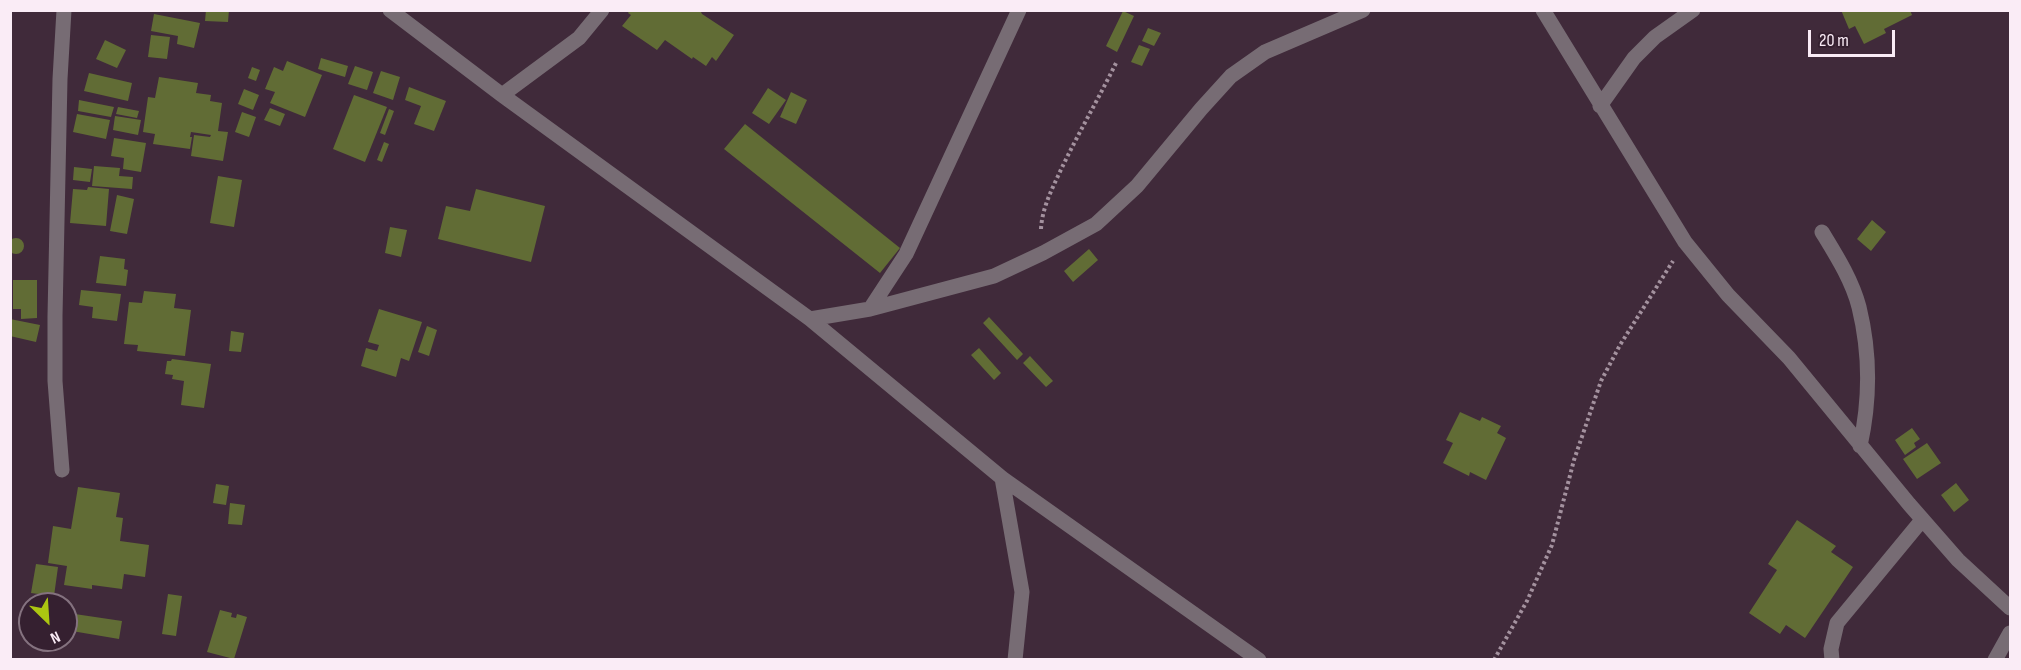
<!DOCTYPE html>
<html>
<head>
<meta charset="utf-8">
<style>
	body { margin:0 }
	#map { position:relative; width:2021px; height:670px; overflow:hidden; background:#402a3a; font-family:"Sofia Sans Condensed",sans-serif }
	canvas { display:block }
	.frame { position:absolute; inset:0; border:12px solid #faecf6; pointer-events:none }
	.north { position:absolute; left:18px; top:592px; width:60px; height:60px; box-sizing:border-box; background:#352030; border:2px solid #84727f; border-radius:50%; rotate:155deg; font-size:16px; font-weight:700; line-height:24px; text-align:center; color:#faecf6 }
	.north::after { content:''; display:block; margin:auto; width:21px; height:27px; background:#acc611; clip-path:polygon(50% 0,100% 100%,50% 72%,0 100%) }
	.scale { position:absolute; left:1808px; top:30px; width:87px; height:27px; box-sizing:border-box; border:3px solid #faecf6; border-top:0; padding-left:8px; font-size:18px; line-height:21px; white-space:nowrap; color:#faecf6; -webkit-text-stroke:4px #352030; paint-order:stroke }
</style>
</head>
<body>
<div id="map">
<canvas width="2021" height="670"></canvas>
<div class="frame"></div>
<div class="north">N</div>
<div class="scale">20 m</div>
</div>
<script>
const c = document.querySelector('canvas').getContext('2d');
c.lineJoin = 'round';
function fill(path, color) { c.fillStyle = color; c.fill(path, 'evenodd'); }
function stroke(path, color, width, dash) { c.strokeStyle = color; c.lineWidth = width; c.lineCap = dash ? 'butt' : 'round'; c.setLineDash(dash || []); c.stroke(path); }
fill(new Path2D(`
	M 206,10 L 229,10 L 228,22 L 205,21 Z
	M 630,10 L 700,10 L 702,14 L 734,35 L 716,61 L 712,57 L 706,66 L 693,57 L 692,59 L 665,40 L 657,50 L 622,26 L 631,15 L 628,13 Z
	M 1841,10 L 1910,10 L 1912,15 L 1884,29 L 1886,33 L 1864,44 L 1855,26 L 1849,29 Z
	M 1123,11 L 1134,16 L 1117,52 L 1106,46 Z
	M 154,14 L 200,23 L 194,48 L 177,44 L 178,36 L 151,31 Z
	M 1148,28 L 1161,33 L 1154,46 L 1142,41 Z
	M 151,35 L 170,37 L 167,59 L 148,57 Z
	M 105,40 L 126,50 L 117,68 L 96,59 Z
	M 1139,45 L 1150,49 L 1142,66 L 1131,62 Z
	M 321,58 L 348,66 L 345,77 L 318,69 Z
	M 287,61 L 322,75 L 305,117 L 270,103 L 275,92 L 265,89 L 274,67 L 283,71 Z
	M 355,66 L 373,72 L 367,90 L 348,84 Z
	M 252,67 L 260,70 L 256,81 L 248,78 Z
	M 381,71 L 400,77 L 393,100 L 373,93 Z
	M 89,73 L 132,83 L 128,101 L 84,91 Z
	M 159,77 L 198,83 L 196,93 L 211,95 L 210,101 L 222,103 L 218,131 L 228,132 L 223,161 L 191,156 L 194,135 L 210,137 L 211,135 L 191,132 L 190,137 L 192,137 L 190,149 L 153,144 L 155,134 L 143,132 L 148,97 L 155,98 Z
	M 409,87 L 446,101 L 434,131 L 414,124 L 421,106 L 405,100 Z
	M 768,88 L 786,100 L 769,124 L 752,113 Z
	M 244,89 L 259,95 L 253,110 L 238,104 Z
	M 791,92 L 807,100 L 796,124 L 780,117 Z
	M 354,95 L 387,107 L 365,162 L 333,149 Z
	M 79,100 L 114,107 L 111,117 L 78,111 Z
	M 118,107 L 139,111 L 137,118 L 116,114 Z
	M 270,108 L 285,114 L 280,126 L 264,120 Z
	M 389,109 L 394,111 L 385,135 L 380,133 Z
	M 242,112 L 256,117 L 249,137 L 235,132 Z
	M 77,114 L 110,120 L 106,139 L 73,132 Z
	M 115,116 L 141,120 L 138,135 L 113,130 Z
	M 745,124 L 900,248 L 880,273 L 724,149 Z
	M 114,138 L 146,143 L 141,172 L 123,169 L 124,158 L 111,156 Z
	M 384,142 L 389,144 L 382,162 L 377,160 Z
	M 94,166 L 120,168 L 119,176 L 133,177 L 132,189 L 92,186 Z
	M 74,167 L 92,169 L 90,182 L 73,180 Z
	M 218,176 L 242,180 L 234,227 L 210,223 Z
	M 88,187 L 109,189 L 106,226 L 70,223 L 73,189 L 87,190 Z
	M 476,189 L 545,206 L 531,262 L 438,239 L 446,206 L 470,211 Z
	M 117,195 L 134,199 L 127,234 L 110,231 Z
	M 1872,220 L 1886,232 L 1871,251 L 1857,239 Z
	M 390,227 L 407,230 L 401,257 L 385,253 Z
	M8 246a8 8 0 1 1 16 0a8 8 0 1 1-16 0Z
	M 1089,249 L 1098,260 L 1073,282 L 1064,271 Z
	M 100,256 L 125,259 L 124,269 L 128,270 L 126,286 L 96,283 Z
	M 13,280 L 37,280 L 37,318 L 21,319 L 21,309 L 13,309 Z
	M 81,290 L 121,294 L 117,321 L 92,318 L 93,307 L 79,305 Z
	M 144,291 L 176,294 L 174,308 L 191,310 L 185,356 L 137,351 L 138,345 L 124,344 L 129,302 L 142,303 Z
	M 379,309 L 422,322 L 409,361 L 401,358 L 396,377 L 361,366 L 366,348 L 377,351 L 379,345 L 368,342 Z
	M 989,317 L 1023,354 L 1017,360 L 983,323 Z
	M 10,319 L 40,325 L 36,342 L 10,336 Z
	M 427,326 L 437,330 L 429,356 L 418,352 Z
	M 231,331 L 244,333 L 241,352 L 229,351 Z
	M 979,348 L 1001,373 L 994,380 L 971,355 Z
	M 1030,356 L 1053,381 L 1046,387 L 1023,363 Z
	M 172,359 L 211,364 L 204,408 L 181,405 L 184,381 L 172,379 L 173,375 L 165,374 L 167,361 L 171,361 Z
	M 1460,412 L 1480,421 L 1482,417 L 1501,426 L 1497,433 L 1506,438 L 1486,480 L 1470,472 L 1469,476 L 1443,463 L 1453,443 L 1446,440 Z
	M 1912,428 L 1920,439 L 1914,443 L 1916,447 L 1905,455 L 1895,440 Z
	M 1927,443 L 1941,463 L 1917,479 L 1903,459 Z
	M 1956,483 L 1969,500 L 1954,512 L 1941,495 Z
	M 216,484 L 229,486 L 226,505 L 213,503 Z
	M 78,487 L 120,493 L 116,517 L 123,518 L 120,541 L 149,545 L 145,577 L 124,574 L 122,589 L 92,585 L 92,589 L 64,585 L 67,566 L 48,563 L 53,526 L 71,529 Z
	M 230,503 L 245,505 L 242,525 L 228,524 Z
	M 1797,520 L 1836,546 L 1831,552 L 1853,567 L 1805,638 L 1786,625 L 1780,634 L 1749,613 L 1777,570 L 1768,564 Z
	M 36,564 L 58,567 L 54,596 L 31,593 Z
	M 168,594 L 182,596 L 176,636 L 162,634 Z
	M 220,610 L 232,613 L 231,617 L 236,618 L 237,614 L 247,617 L 234,659 L 207,652 Z
	M 68,613 L 122,621 L 119,639 L 66,630 Z`), '#616c35');
stroke(new Path2D(`
	M 1041,229 C 1042,210 1050,193 1058,176 C 1076,137 1098,100 1117,61
	M 1494,660 L 1527,601 L 1552,545 L 1574,460 L 1601,381 L 1620,345 L 1673,261`), '#a4929f', 4, [3, 3]);
stroke(new Path2D(`
	M 390,10 L 502,95 L 810,319 L 1002,478 L 1259,660
	M 1543,10 L 1685,242 L 1728,295 L 1789,358 L 1909,504 L 1958,560 L 2010,608
	M 502,95 L 579,38 L 602,10
	M 1600,106 L 1634,58 L 1655,37 L 1693,10
	M 1822,232 C 1836,255 1852,280 1859,307 C 1870,352 1870,401 1860,446
	M 870,309 L 906,254 L 1019,10
	M 810,319 L 870,309 L 994,276 L 1043,253 L 1096,224 L 1137,186 L 1201,109 L 1231,76 L 1265,52 L 1363,10
	M 62,470 L 55,381 L 55,316 L 60,79 L 64,10
	M 1002,478 L 1022,592 L 1015,660
	M 1832,660 L 1831,649 L 1837,623 L 1922,520
	M 1995,660 L 2010,633`), '#776c74', 15);
</script>
</body>
</html>
